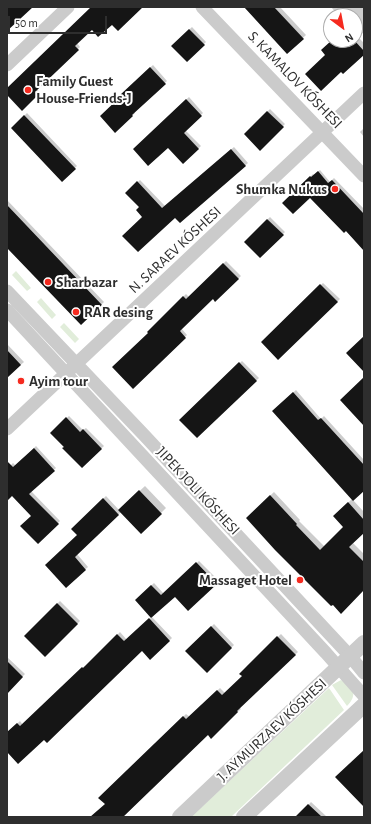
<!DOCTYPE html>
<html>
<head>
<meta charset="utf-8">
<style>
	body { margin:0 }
	#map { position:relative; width:371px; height:824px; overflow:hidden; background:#fff; font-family:"Alegreya Sans",sans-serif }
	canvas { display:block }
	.frame { position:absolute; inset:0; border:8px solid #2e2e2e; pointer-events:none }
	.north { position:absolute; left:323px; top:8px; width:40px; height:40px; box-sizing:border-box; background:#fff; border:1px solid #ababab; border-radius:50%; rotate:148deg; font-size:11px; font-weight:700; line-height:16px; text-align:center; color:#2e2e2e }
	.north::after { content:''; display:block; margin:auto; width:14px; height:18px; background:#f52a1f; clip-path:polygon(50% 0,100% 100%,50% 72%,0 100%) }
	.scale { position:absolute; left:8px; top:16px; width:99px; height:18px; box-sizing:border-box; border:2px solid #2e2e2e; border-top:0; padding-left:5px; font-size:12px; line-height:14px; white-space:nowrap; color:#2e2e2e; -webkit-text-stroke:3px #fff; paint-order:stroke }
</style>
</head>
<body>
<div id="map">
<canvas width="371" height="824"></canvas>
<div class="frame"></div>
<div class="north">N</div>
<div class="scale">50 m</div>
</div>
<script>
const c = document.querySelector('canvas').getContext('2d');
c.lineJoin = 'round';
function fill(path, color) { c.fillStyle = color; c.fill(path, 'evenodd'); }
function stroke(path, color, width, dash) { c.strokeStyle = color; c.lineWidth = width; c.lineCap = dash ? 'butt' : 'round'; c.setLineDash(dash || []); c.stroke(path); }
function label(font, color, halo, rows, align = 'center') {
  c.font = font + ' "Alegreya Sans",sans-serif'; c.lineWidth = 4; c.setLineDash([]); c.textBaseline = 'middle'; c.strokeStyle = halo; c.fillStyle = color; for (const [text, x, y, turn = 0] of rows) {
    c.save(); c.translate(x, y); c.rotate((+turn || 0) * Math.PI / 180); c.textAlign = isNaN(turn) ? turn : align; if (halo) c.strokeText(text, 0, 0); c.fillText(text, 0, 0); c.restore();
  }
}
fill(new Path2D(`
	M 16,271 L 31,288 L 27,291 L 12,275 Z
	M 41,298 L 56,315 L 52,319 L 37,302 Z
	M 64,323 L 79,339 L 75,343 L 60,327 Z
	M 341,680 C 354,686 358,695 347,706 L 332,685 Z
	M 329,688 L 344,710 L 231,817 L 191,817 Z`), '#e1edda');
fill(new Path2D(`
	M 92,7 L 138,7 L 112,23 L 92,29 L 77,43 L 80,47 L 36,89 L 40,92 L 22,109 L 7,94 L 7,90 Z
	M 245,7 L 280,7 L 306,35 L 287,53 Z
	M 331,7 L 364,7 L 364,32 L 358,37 L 364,43 L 364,53 L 327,55 L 333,40 L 355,40 L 355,16 L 339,16 Z
	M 192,27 L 206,42 L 187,61 L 172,46 Z
	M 153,65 L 167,81 L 134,112 L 135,113 L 115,132 L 123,93 Z
	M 189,97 L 203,113 L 185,130 L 201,146 L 183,163 L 168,146 L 134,149 Z
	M 270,109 L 285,124 L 260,149 L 245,134 Z
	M 27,113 L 77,166 L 62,180 L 12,128 Z
	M 364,128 L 364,137 L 360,132 Z
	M 234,147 L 248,163 L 180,222 L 175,216 L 143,217 L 140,207 L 126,193 L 140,180 L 165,206 Z
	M 320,170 L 330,182 L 334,178 L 364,209 L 364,249 L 310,196 L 284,203 L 313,174 L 314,175 Z
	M 7,200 L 104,302 L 81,324 L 7,247 Z
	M 270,217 L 285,232 L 260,257 L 245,242 Z
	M 226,261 L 241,276 L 215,301 L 213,298 L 181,328 L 187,335 L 169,352 L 148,332 L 186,294 L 189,297 Z
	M 323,283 L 340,299 L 278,359 L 262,342 Z
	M 7,344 L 24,362 L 7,377 Z
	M 242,361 L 259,378 L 197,437 L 181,420 Z
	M 296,390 L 321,419 L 324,416 L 364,460 L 364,490 L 353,500 L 364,512 L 364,532 L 353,543 L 364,554 L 364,588 L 247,518 L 274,492 L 300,520 L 299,521 L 325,547 L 345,527 L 334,516 L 352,499 L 273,411 Z
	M 69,416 L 83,430 L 86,428 L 104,446 L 82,467 L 51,433 Z
	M 36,446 L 56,468 L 31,491 L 60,521 L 38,543 L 32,516 L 12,495 L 7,499 L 7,469 L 13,463 L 16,466 Z
	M 145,486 L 166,508 L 141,533 L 121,512 L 77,554 L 88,567 L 66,587 L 78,535 L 72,529 L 106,496 L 119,510 Z
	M 199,561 L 219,581 L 188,609 L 175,595 L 152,617 L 172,638 L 150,659 L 142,650 L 44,739 L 7,751 L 7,733 L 20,721 L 23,725 L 85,666 L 86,667 L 120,632 L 127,640 L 152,617 L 136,600 L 154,583 L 164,594 Z
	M 60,601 L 80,621 L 45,656 L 25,636 Z
	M 214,624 L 234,645 L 207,672 L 187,651 Z
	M 281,634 L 298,652 L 239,707 L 241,709 L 211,737 L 208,734 L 123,817 L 91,817 L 106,804 L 100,798 L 186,714 L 190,717 L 220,688 L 225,693 L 243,676 L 247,666 Z
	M 7,657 L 25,674 L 7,692 Z
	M 311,802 L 326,816 L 297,817 Z`), '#0003');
fill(new Path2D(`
	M 7,7 L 33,7 L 7,31 Z
	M 91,7 L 143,7 L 118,31 L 112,25 L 98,37 L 92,30 L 75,46 L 79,50 L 35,92 L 38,95 L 22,111 L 7,95 L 7,88 Z
	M 244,7 L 274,7 L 304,39 L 287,54 Z
	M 189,29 L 205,45 L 187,62 L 171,46 Z
	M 332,40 L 354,40 L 364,51 L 364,55 L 343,74 L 341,72 L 321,91 L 305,74 L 325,55 L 321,50 Z
	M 150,67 L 166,84 L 132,115 L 133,116 L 115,133 L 100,116 L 121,96 L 120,95 Z
	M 186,99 L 202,116 L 184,133 L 199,149 L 183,164 L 168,148 L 148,166 L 133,149 Z
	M 267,111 L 284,127 L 260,151 L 244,134 Z
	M 24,115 L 76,169 L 62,182 L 11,128 Z
	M 231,149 L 246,166 L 180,223 L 175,218 L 138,252 L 122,236 L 142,217 L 136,210 L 139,207 L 125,193 L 137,181 L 162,208 Z
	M 318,171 L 328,183 L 332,180 L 364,214 L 364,251 L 346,231 L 344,233 L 310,198 L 293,214 L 282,203 L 310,176 L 311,177 Z
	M 7,205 L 102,305 L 81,325 L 7,248 Z
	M 267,219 L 284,235 L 260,258 L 244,242 Z
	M 223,263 L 239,279 L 215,302 L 213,299 L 180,331 L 186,338 L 133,389 L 112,367 L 148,333 L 147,332 L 183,296 L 186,299 Z
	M 320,284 L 338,302 L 278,360 L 261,342 Z
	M 364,336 L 364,372 L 346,353 Z
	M 7,350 L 21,365 L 7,378 Z
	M 239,362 L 257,381 L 197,438 L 179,420 Z
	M 364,377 L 364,426 L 340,400 Z
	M 293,392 L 318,420 L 321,418 L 364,465 L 364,491 L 353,501 L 272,411 Z
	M 66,417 L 80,432 L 83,429 L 102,449 L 82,468 L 62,448 L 64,447 L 50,433 Z
	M 34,448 L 55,471 L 29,494 L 59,524 L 38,544 L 20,526 L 31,516 L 12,496 L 7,501 L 7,461 L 13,467 Z
	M 139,490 L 162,514 L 141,534 L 118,510 Z
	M 270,495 L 297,524 L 296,525 L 320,550 L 343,527 L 333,516 L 348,502 L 364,520 L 364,533 L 349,547 L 364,562 L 364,590 L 341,614 L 333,605 L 331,606 L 275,550 L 246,518 Z
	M 103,498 L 119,515 L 75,557 L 86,570 L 66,588 L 45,565 L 77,535 L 71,529 Z
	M 196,562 L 217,584 L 188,611 L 175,597 L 151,618 L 135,600 L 151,585 L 161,595 Z
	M 57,603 L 78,624 L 45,657 L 24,636 Z
	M 149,618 L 170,641 L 150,660 L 142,651 L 47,743 L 44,740 L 18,764 L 7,752 L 7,732 L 17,723 L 20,726 L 82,667 L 83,668 L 117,634 L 124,641 Z
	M 211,626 L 232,648 L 207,673 L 185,651 Z
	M 277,636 L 296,655 L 237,711 L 238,712 L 211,739 L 208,735 L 123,817 L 90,817 L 105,804 L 98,798 L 127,770 L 183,716 L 186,719 L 217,690 L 222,695 L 242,676 L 239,674 Z
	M 7,661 L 23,677 L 7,694 Z
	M 364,750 L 364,807 L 335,777 Z
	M 308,804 L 322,817 L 295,817 Z`), '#151515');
stroke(new Path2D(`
	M 202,7 L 364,176
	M 7,65 L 68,7
	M 7,291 L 144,435 L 350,656 L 364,673
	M 7,310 L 326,653 L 364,696
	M 7,429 L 364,93`), '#cbcbcb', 13);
stroke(new Path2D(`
	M 180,817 L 364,643
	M 244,817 L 364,705`), '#cbcbcb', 16);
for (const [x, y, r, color] of [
	[28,90,4,"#f52a1f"],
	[335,189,4,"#f52a1f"],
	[48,282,4,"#f52a1f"],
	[76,312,4,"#f52a1f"],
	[21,381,4,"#f52a1f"],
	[300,580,4,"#f52a1f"]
]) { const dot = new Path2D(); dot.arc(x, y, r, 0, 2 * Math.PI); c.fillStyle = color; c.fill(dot); stroke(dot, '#fff', 1.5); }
label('15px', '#2e2e2e', '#fff', [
	["S. KAMALOV KÓSHESI",295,80,46],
	["N. SARAEV KÓSHESI",175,250,-43],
	["JIPEK JOLI KÓSHESI",198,491,47],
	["J. AYMURZAEV KÓSHESI",272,730,-43]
]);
label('bold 15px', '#2e2e2e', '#fff', [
	["Family Guest",36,81],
	["House-Friends-J",36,98],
	["Shumka Nukus",327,189,"right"],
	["Sharbazar",56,282],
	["RAR desing",84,312],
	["Ayim tour",29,381],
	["Massaget Hotel",292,580,"right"]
], 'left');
</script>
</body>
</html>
